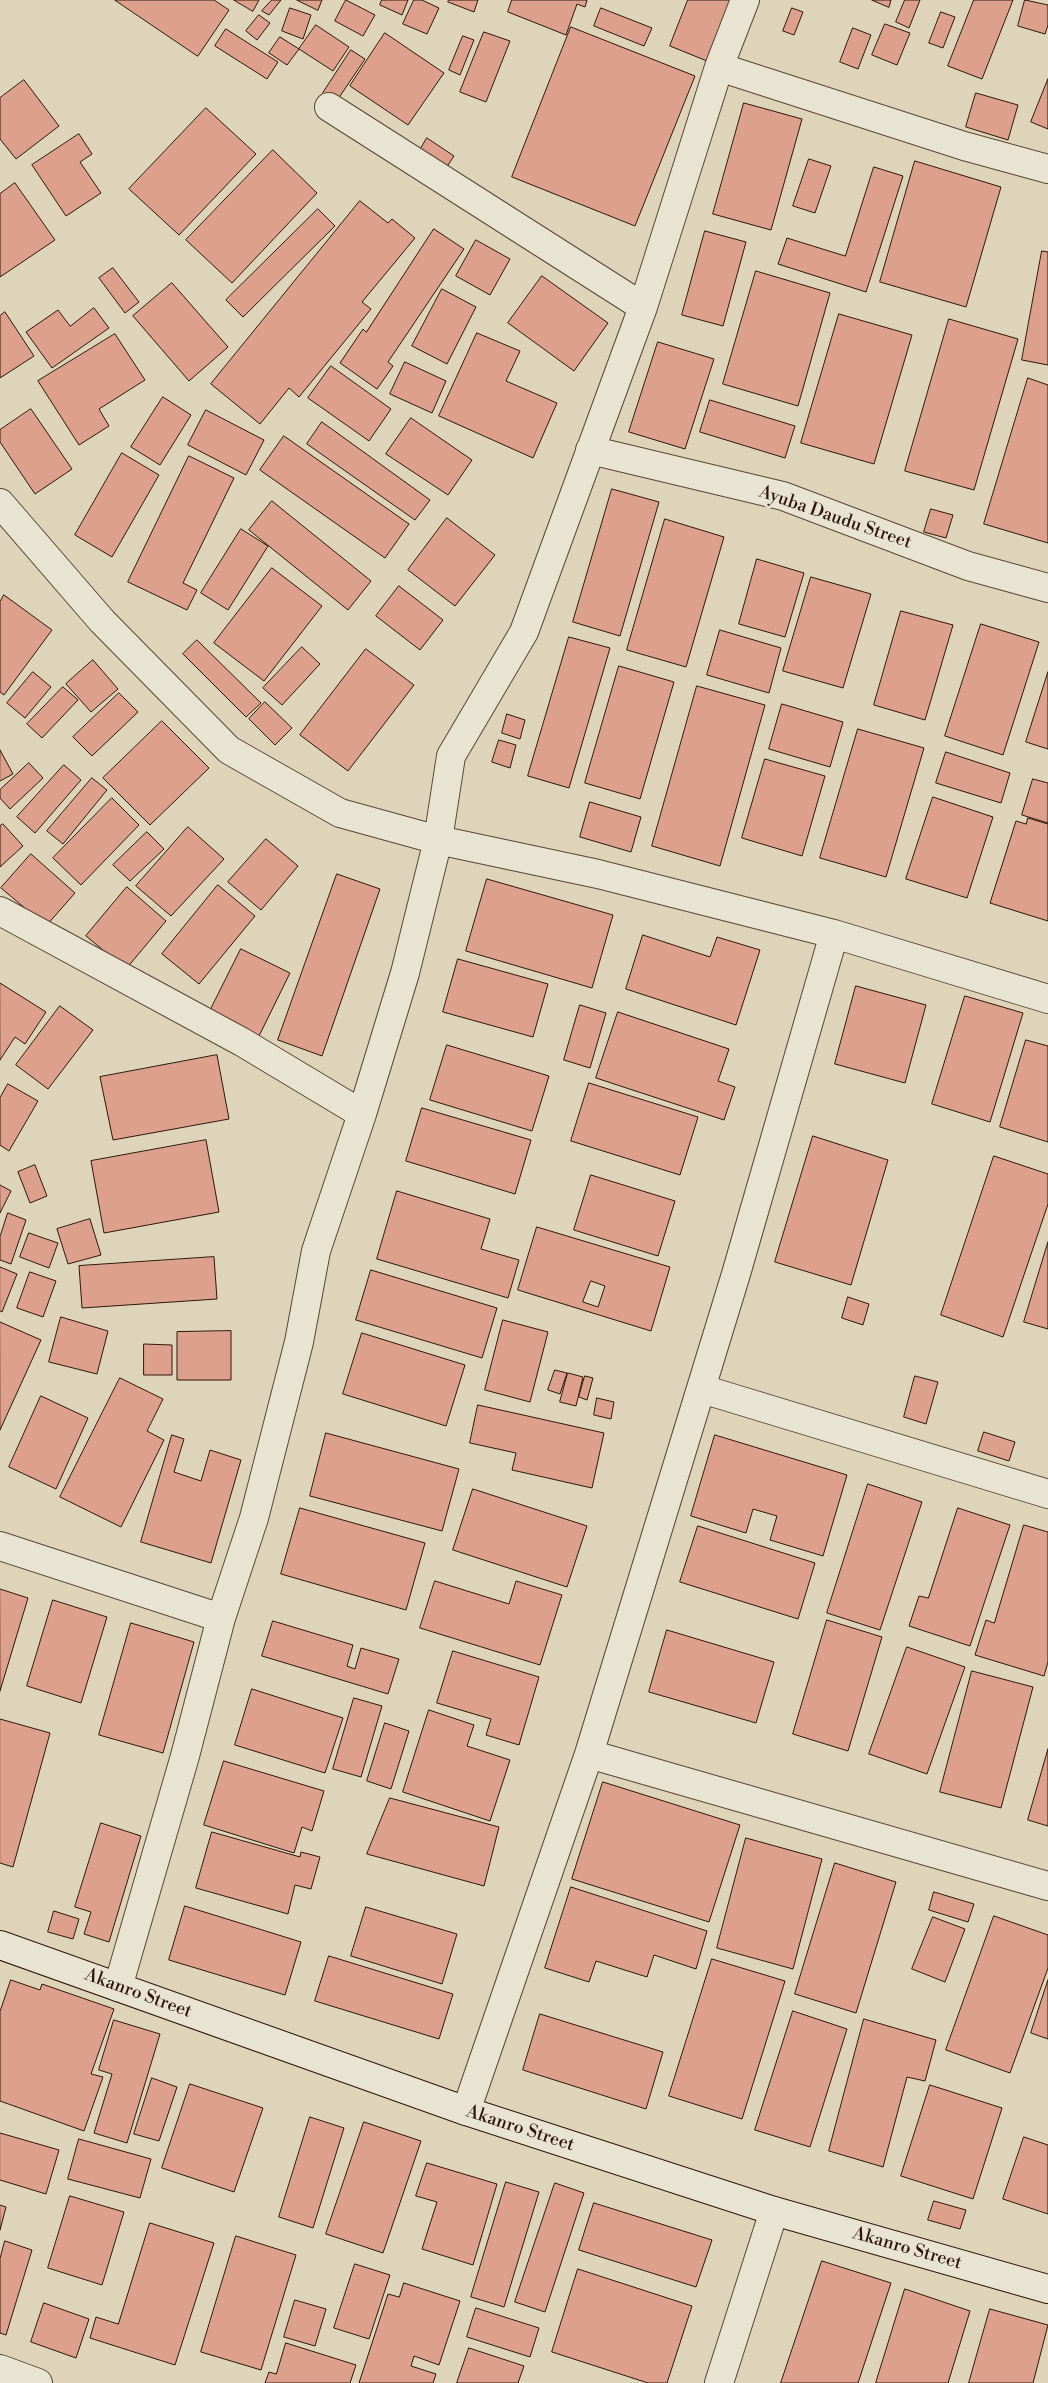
<!DOCTYPE html>
<html>
<head>
<meta charset="utf-8">
<style>
	body { margin:0 }
	canvas { display:block; background:#ddd4ba }
</style>
</head>
<body>
<canvas width="1048" height="2383"></canvas>
<script>
const c = document.querySelector('canvas').getContext('2d');
c.lineJoin = 'round';
function fill(path, color) { c.fillStyle = color; c.fill(path, 'evenodd'); }
function stroke(path, color, width, dash) { c.strokeStyle = color; c.lineWidth = width; c.lineCap = dash ? 'butt' : 'round'; c.setLineDash(dash || []); c.stroke(path); }
function label(font, color, halo, rows, align = 'center') {
  c.font = font + ' "Libre Bodoni",serif'; c.lineWidth = 5; c.setLineDash([]); c.textBaseline = 'middle'; c.strokeStyle = halo; c.fillStyle = color; for (const [text, x, y, turn = 0] of rows) {
    c.save(); c.translate(x, y); c.rotate((+turn || 0) * Math.PI / 180); c.textAlign = isNaN(turn) ? turn : align; if (halo) c.strokeText(text, 0, 0); c.fillText(text, 0, 0); c.restore();
  }
}
const building = new Path2D(`
	M 115,0 L 214,0 L 229,10 L 198,56 Z
	M 234,0 L 259,0 L 253,11 Z
	M 272,0 L 281,0 L 269,15 L 262,11 Z
	M 297,0 L 322,0 L 318,10 Z
	M 346,0 L 375,15 L 363,36 L 335,21 Z
	M 382,0 L 408,0 L 402,15 L 380,5 Z
	M 414,0 L 422,0 L 439,8 L 427,34 L 403,24 Z
	M 449,0 L 478,0 L 474,12 L 448,2 Z
	M 512,0 L 587,0 L 585,7 L 577,4 L 566,35 L 508,12 Z
	M 688,0 L 731,0 L 707,61 L 670,46 Z
	M 872,0 L 891,0 L 889,7 Z
	M 905,0 L 920,0 L 909,28 L 896,22 Z
	M 974,0 L 1013,0 L 982,79 L 948,66 Z
	M 1025,0 L 1048,5 L 1048,25 L 1045,34 L 1018,26 Z
	M 290,8 L 311,15 L 303,39 L 282,31 Z
	M 601,8 L 652,28 L 644,46 L 594,26 Z
	M 792,8 L 803,12 L 794,35 L 783,31 Z
	M 941,12 L 955,17 L 943,48 L 929,43 Z
	M 259,15 L 270,23 L 257,40 L 246,31 Z
	M 885,24 L 910,33 L 897,65 L 872,55 Z
	M 316,25 L 349,47 L 333,71 L 299,49 Z
	M 571,27 L 695,76 L 635,226 L 512,177 Z
	M 853,28 L 871,35 L 858,69 L 840,62 Z
	M 226,29 L 278,62 L 267,79 L 215,46 Z
	M 484,32 L 510,41 L 486,102 L 460,92 Z
	M 385,33 L 444,73 L 408,125 L 350,86 Z
	M 463,36 L 474,40 L 460,75 L 449,70 Z
	M 280,37 L 299,49 L 287,65 L 269,53 Z
	M 351,50 L 365,59 L 336,102 L 323,93 Z
	M 1048,79 L 1048,129 L 1031,122 Z
	M 24,80 L 59,126 L 16,159 L 0,139 L 0,98 Z
	M 976,93 L 1018,105 L 1008,140 L 966,127 Z
	M 744,103 L 802,119 L 771,230 L 713,214 Z
	M 206,108 L 256,154 L 179,235 L 129,189 Z
	M 79,134 L 92,154 L 80,162 L 101,193 L 66,216 L 32,165 Z
	M 427,138 L 454,156 L 442,174 L 416,157 Z
	M 273,150 L 317,193 L 232,283 L 186,240 Z
	M 809,159 L 831,166 L 815,213 L 793,206 Z
	M 915,161 L 1001,187 L 966,307 L 880,282 Z
	M 874,167 L 903,176 L 866,292 L 778,264 L 787,238 L 845,256 Z
	M 15,183 L 55,240 L 0,277 L 0,194 Z
	M 360,201 L 388,223 L 392,219 L 415,238 L 362,302 L 371,309 L 299,397 L 289,388 L 260,424 L 211,384 Z
	M 318,209 L 335,226 L 243,317 L 226,300 Z
	M 434,229 L 464,249 L 388,362 L 393,366 L 377,389 L 340,363 L 363,329 L 366,332 Z
	M 705,231 L 746,242 L 723,326 L 682,315 Z
	M 476,240 L 510,259 L 490,295 L 456,276 Z
	M 1042,251 L 1048,252 L 1048,365 L 1022,360 Z
	M 113,268 L 139,302 L 125,313 L 99,278 Z
	M 756,271 L 830,293 L 798,406 L 723,384 Z
	M 542,276 L 608,323 L 574,371 L 508,323 Z
	M 172,283 L 228,347 L 189,381 L 133,316 Z
	M 442,289 L 476,307 L 447,364 L 412,346 Z
	M 94,308 L 109,328 L 52,368 L 26,332 L 58,310 L 70,326 Z
	M 5,312 L 34,356 L 0,378 L 0,316 Z
	M 839,314 L 912,335 L 874,464 L 801,443 Z
	M 949,319 L 1018,339 L 974,490 L 905,471 Z
	M 477,333 L 520,351 L 506,381 L 557,403 L 533,458 L 439,416 Z
	M 115,334 L 145,380 L 99,409 L 109,426 L 79,445 L 38,381 Z
	M 658,342 L 714,359 L 685,449 L 629,432 Z
	M 405,362 L 446,381 L 432,413 L 390,394 Z
	M 331,366 L 391,409 L 369,441 L 308,398 Z
	M 1028,378 L 1048,385 L 1048,543 L 984,524 Z
	M 163,397 L 191,415 L 160,465 L 131,447 Z
	M 710,400 L 795,426 L 785,458 L 700,432 Z
	M 31,409 L 72,469 L 35,494 L 0,442 L 0,430 Z
	M 206,410 L 264,440 L 246,475 L 188,445 Z
	M 411,418 L 472,460 L 448,495 L 386,454 Z
	M 322,422 L 430,500 L 415,520 L 307,444 Z
	M 284,436 L 409,524 L 385,558 L 260,470 Z
	M 122,453 L 159,475 L 112,557 L 75,535 Z
	M 189,456 L 234,478 L 183,583 L 197,590 L 187,610 L 128,582 Z
	M 612,489 L 659,502 L 620,636 L 573,622 Z
	M 272,501 L 371,581 L 348,610 L 249,530 Z
	M 931,509 L 953,515 L 946,538 L 924,532 Z
	M 447,518 L 495,555 L 455,606 L 408,570 Z
	M 665,519 L 724,537 L 686,667 L 627,650 Z
	M 241,529 L 268,546 L 228,610 L 201,593 Z
	M 757,559 L 804,573 L 785,637 L 739,624 Z
	M 272,568 L 322,606 L 264,681 L 214,643 Z
	M 811,577 L 871,594 L 843,688 L 783,671 Z
	M 399,586 L 443,620 L 420,650 L 376,616 Z
	M 4,595 L 52,630 L 4,695 L 0,692 L 0,602 Z
	M 901,611 L 953,625 L 925,720 L 874,705 Z
	M 981,624 L 1039,642 L 1003,755 L 945,736 Z
	M 720,630 L 781,648 L 769,693 L 707,675 Z
	M 569,637 L 610,648 L 569,788 L 528,776 Z
	M 197,640 L 261,703 L 246,717 L 183,654 Z
	M 302,647 L 320,664 L 282,705 L 263,688 Z
	M 366,649 L 414,685 L 348,771 L 300,735 Z
	M 93,660 L 118,689 L 91,712 L 66,684 Z
	M 619,666 L 674,682 L 640,799 L 585,783 Z
	M 33,672 L 51,687 L 25,718 L 7,703 Z
	M 1048,672 L 1048,749 L 1026,742 Z
	M 697,686 L 765,705 L 720,866 L 652,846 Z
	M 63,687 L 78,700 L 42,738 L 27,724 Z
	M 119,693 L 138,712 L 92,756 L 73,737 Z
	M 265,702 L 292,728 L 275,745 L 249,719 Z
	M 782,704 L 843,722 L 830,767 L 769,749 Z
	M 507,714 L 525,720 L 520,739 L 502,733 Z
	M 162,721 L 209,768 L 150,825 L 103,778 Z
	M 858,729 L 924,748 L 886,877 L 820,858 Z
	M 499,740 L 516,745 L 510,768 L 492,762 Z
	M 0,750 L 13,774 L 0,781 Z
	M 946,752 L 1010,773 L 1001,803 L 936,783 Z
	M 765,759 L 825,776 L 802,856 L 742,838 Z
	M 29,763 L 43,778 L 10,809 L 0,798 L 0,790 Z
	M 64,765 L 81,780 L 35,833 L 17,817 Z
	M 92,778 L 107,790 L 63,844 L 47,831 Z
	M 1033,779 L 1048,783 L 1048,823 L 1022,815 Z
	M 933,797 L 993,817 L 967,898 L 906,879 Z
	M 112,798 L 139,825 L 81,885 L 53,858 Z
	M 590,802 L 641,817 L 631,852 L 580,837 Z
	M 1028,818 L 1048,824 L 1048,921 L 990,903 L 1016,821 L 1026,824 Z
	M 3,824 L 23,846 L 0,867 L 0,826 Z
	M 188,827 L 224,859 L 171,916 L 136,886 Z
	M 147,832 L 164,849 L 130,881 L 113,865 Z
	M 266,839 L 298,866 L 261,910 L 228,882 Z
	M 31,854 L 75,893 L 46,926 L 1,888 Z
	M 337,874 L 380,889 L 322,1056 L 278,1040 Z
	M 487,879 L 613,915 L 592,988 L 466,951 Z
	M 218,885 L 255,916 L 199,984 L 162,954 Z
	M 127,887 L 166,921 L 126,969 L 86,936 Z
	M 643,935 L 710,957 L 717,937 L 760,950 L 736,1025 L 626,989 Z
	M 241,949 L 290,973 L 259,1036 L 210,1011 Z
	M 458,959 L 548,984 L 533,1037 L 443,1012 Z
	M 0,983 L 46,1012 L 25,1044 L 15,1037 L 0,1060 Z
	M 856,986 L 926,1005 L 905,1083 L 835,1064 Z
	M 965,996 L 1023,1013 L 990,1122 L 932,1104 Z
	M 580,1005 L 606,1013 L 590,1068 L 564,1060 Z
	M 60,1006 L 93,1030 L 48,1089 L 16,1065 Z
	M 618,1012 L 729,1049 L 718,1081 L 735,1087 L 724,1120 L 596,1078 Z
	M 1026,1040 L 1048,1046 L 1048,1142 L 1000,1127 Z
	M 447,1045 L 549,1076 L 532,1131 L 430,1100 Z
	M 217,1055 L 229,1119 L 113,1140 L 100,1077 Z
	M 589,1083 L 698,1117 L 680,1175 L 571,1141 Z
	M 8,1084 L 38,1101 L 9,1151 L 0,1145 L 0,1098 Z
	M 422,1108 L 531,1140 L 515,1194 L 406,1161 Z
	M 813,1136 L 888,1160 L 851,1285 L 775,1262 Z
	M 206,1140 L 219,1212 L 104,1233 L 91,1161 Z
	M 994,1156 L 1048,1174 L 1048,1204 L 1003,1337 L 941,1315 Z
	M 35,1165 L 47,1196 L 30,1203 L 18,1172 Z
	M 591,1175 L 675,1201 L 658,1256 L 574,1230 Z
	M 0,1185 L 11,1191 L 0,1213 Z
	M 397,1191 L 490,1219 L 481,1249 L 519,1260 L 508,1298 L 377,1259 Z
	M 8,1213 L 26,1220 L 11,1264 L 0,1260 L 0,1237 Z
	M 90,1219 L 101,1255 L 68,1264 L 57,1229 Z
	M 537,1227 L 670,1267 L 651,1331 L 518,1290 ZM 591,1281 L 605,1286 L 598,1307 L 583,1302 Z
	M 29,1233 L 58,1243 L 49,1268 L 20,1257 Z
	M 1048,1242 L 1048,1329 L 1024,1322 Z
	M 214,1257 L 217,1299 L 82,1308 L 79,1266 Z
	M 0,1267 L 17,1274 L 2,1312 L 0,1311 Z
	M 371,1270 L 497,1308 L 482,1358 L 356,1320 Z
	M 30,1272 L 56,1281 L 43,1317 L 17,1308 Z
	M 848,1297 L 869,1304 L 863,1325 L 842,1318 Z
	M 61,1317 L 108,1331 L 97,1374 L 49,1362 Z
	M 503,1320 L 548,1332 L 530,1402 L 485,1390 Z
	M 0,1322 L 41,1340 L 0,1430 Z
	M 231,1331 L 231,1380 L 177,1380 L 177,1332 Z
	M 362,1333 L 465,1365 L 446,1426 L 343,1394 Z
	M 144,1344 L 172,1345 L 172,1375 L 144,1375 Z
	M 555,1370 L 567,1373 L 560,1394 L 548,1390 Z
	M 568,1373 L 583,1377 L 576,1406 L 560,1402 Z
	M 585,1376 L 593,1378 L 587,1400 L 579,1397 Z
	M 915,1376 L 938,1382 L 926,1424 L 904,1417 Z
	M 120,1378 L 163,1399 L 147,1431 L 164,1440 L 121,1527 L 60,1497 Z
	M 41,1396 L 88,1418 L 56,1489 L 9,1467 Z
	M 597,1398 L 614,1402 L 611,1419 L 594,1415 Z
	M 478,1405 L 604,1433 L 592,1488 L 512,1470 L 516,1453 L 470,1443 Z
	M 984,1432 L 1015,1442 L 1009,1461 L 978,1451 Z
	M 326,1433 L 459,1469 L 442,1531 L 310,1496 Z
	M 172,1435 L 184,1439 L 174,1472 L 201,1481 L 210,1450 L 241,1460 L 211,1563 L 141,1542 Z
	M 715,1435 L 847,1475 L 823,1556 L 770,1540 L 777,1516 L 753,1509 L 746,1533 L 691,1516 Z
	M 868,1484 L 922,1502 L 880,1630 L 827,1613 Z
	M 473,1489 L 587,1526 L 567,1587 L 453,1550 Z
	M 300,1508 L 425,1543 L 406,1610 L 281,1574 Z
	M 958,1508 L 1010,1525 L 970,1646 L 909,1626 L 919,1596 L 928,1598 Z
	M 1024,1525 L 1048,1532 L 1048,1662 L 1044,1676 L 975,1655 L 986,1620 L 994,1623 Z
	M 698,1526 L 815,1563 L 798,1619 L 680,1582 Z
	M 435,1581 L 509,1604 L 516,1581 L 562,1595 L 540,1665 L 420,1628 Z
	M 0,1589 L 28,1598 L 0,1691 Z
	M 53,1600 L 107,1617 L 81,1703 L 27,1686 Z
	M 827,1620 L 882,1637 L 848,1751 L 793,1734 Z
	M 273,1621 L 353,1645 L 347,1666 L 355,1669 L 361,1648 L 399,1659 L 388,1694 L 262,1656 Z
	M 131,1623 L 194,1642 L 163,1753 L 99,1735 Z
	M 667,1630 L 774,1662 L 756,1723 L 649,1692 Z
	M 907,1647 L 965,1667 L 927,1774 L 869,1754 Z
	M 453,1651 L 539,1677 L 519,1745 L 486,1735 L 491,1719 L 437,1703 Z
	M 972,1671 L 1033,1687 L 1001,1808 L 940,1792 Z
	M 252,1689 L 343,1718 L 325,1773 L 235,1745 Z
	M 354,1698 L 382,1706 L 361,1777 L 333,1769 Z
	M 429,1710 L 474,1725 L 467,1746 L 510,1760 L 490,1821 L 403,1792 Z
	M 0,1719 L 50,1733 L 13,1867 L 0,1863 Z
	M 385,1723 L 409,1731 L 391,1789 L 367,1781 Z
	M 1048,1749 L 1048,1826 L 1028,1820 Z
	M 224,1761 L 324,1791 L 312,1831 L 302,1827 L 294,1853 L 204,1825 Z
	M 603,1782 L 740,1825 L 709,1922 L 572,1879 Z
	M 390,1798 L 499,1827 L 484,1886 L 367,1854 Z
	M 101,1823 L 141,1836 L 109,1942 L 84,1934 L 91,1912 L 75,1907 Z
	M 212,1832 L 300,1857 L 301,1852 L 320,1857 L 311,1889 L 295,1885 L 288,1914 L 196,1888 Z
	M 746,1838 L 822,1859 L 793,1969 L 717,1948 Z
	M 835,1863 L 896,1882 L 856,2013 L 795,1994 Z
	M 571,1887 L 707,1931 L 696,1969 L 654,1955 L 647,1977 L 596,1961 L 589,1982 L 545,1968 Z
	M 934,1892 L 974,1904 L 968,1922 L 929,1910 Z
	M 185,1906 L 301,1942 L 285,1995 L 169,1960 Z
	M 366,1907 L 457,1934 L 442,1984 L 351,1956 Z
	M 54,1911 L 79,1919 L 73,1939 L 48,1932 Z
	M 994,1916 L 1048,1935 L 1048,1968 L 1010,2073 L 946,2050 Z
	M 933,1917 L 965,1929 L 945,1982 L 912,1969 Z
	M 329,1956 L 453,1994 L 439,2039 L 315,2001 Z
	M 712,1959 L 785,1981 L 742,2119 L 669,2096 Z
	M 11,1980 L 40,1990 L 42,1984 L 114,2009 L 91,2074 L 103,2077 L 84,2131 L 0,2101 L 0,2012 Z
	M 1048,1980 L 1048,2039 L 1031,2033 Z
	M 793,2011 L 847,2029 L 810,2147 L 755,2130 Z
	M 540,2014 L 663,2052 L 646,2109 L 523,2070 Z
	M 864,2019 L 936,2040 L 925,2081 L 907,2077 L 883,2167 L 829,2151 Z
	M 114,2020 L 160,2034 L 127,2143 L 94,2133 L 112,2074 L 99,2070 Z
	M 152,2078 L 177,2087 L 159,2141 L 134,2134 Z
	M 190,2084 L 263,2108 L 234,2192 L 162,2168 Z
	M 930,2085 L 1002,2108 L 973,2199 L 901,2176 Z
	M 310,2117 L 344,2128 L 313,2228 L 279,2217 Z
	M 364,2122 L 421,2141 L 383,2253 L 326,2234 Z
	M 0,2133 L 59,2150 L 46,2194 L 0,2180 Z
	M 1024,2137 L 1048,2145 L 1048,2214 L 1003,2199 Z
	M 79,2139 L 151,2159 L 140,2198 L 68,2179 Z
	M 427,2163 L 497,2184 L 473,2265 L 422,2249 L 437,2202 L 416,2196 Z
	M 506,2182 L 539,2192 L 504,2307 L 471,2297 Z
	M 555,2183 L 584,2193 L 545,2312 L 515,2302 Z
	M 70,2196 L 124,2212 L 102,2285 L 48,2268 Z
	M 934,2201 L 966,2210 L 960,2229 L 928,2220 Z
	M 594,2203 L 712,2240 L 696,2287 L 579,2250 Z
	M 0,2205 L 6,2207 L 0,2230 Z
	M 150,2223 L 214,2243 L 175,2365 L 90,2338 L 96,2317 L 118,2324 Z
	M 236,2236 L 296,2255 L 261,2370 L 201,2352 Z
	M 5,2241 L 32,2250 L 6,2335 L 0,2333 L 0,2259 Z
	M 822,2261 L 891,2283 L 858,2383 L 781,2383 Z
	M 355,2264 L 390,2275 L 369,2339 L 334,2328 Z
	M 578,2269 L 692,2306 L 667,2383 L 648,2383 L 552,2352 Z
	M 404,2283 L 460,2301 L 439,2365 L 414,2356 L 411,2366 L 436,2374 L 433,2383 L 359,2383 L 388,2294 L 399,2297 Z
	M 905,2289 L 970,2311 L 948,2383 L 876,2383 Z
	M 295,2300 L 326,2309 L 315,2346 L 284,2337 Z
	M 44,2303 L 89,2319 L 76,2358 L 31,2342 Z
	M 476,2308 L 539,2328 L 530,2357 L 467,2337 Z
	M 990,2309 L 1048,2325 L 1033,2383 L 969,2383 Z
	M 286,2343 L 356,2365 L 350,2383 L 265,2383 L 269,2372 L 276,2374 Z
	M 469,2348 L 524,2366 L 518,2383 L 457,2383 Z`);
fill(building, '#dda08c');
stroke(building, '#2f1708', 1);
const street = new Path2D(`
	M 719,67 L 964,146 L 1048,169
	M 329,107 L 643,307
	M 590,450 L 783,496 L 968,566 L 1048,588
	M 0,503 L 102,621 L 229,750 L 340,813 L 438,840 L 598,874 L 834,934 L 1048,999
	M 0,911 L 242,1042 L 362,1114
	M 702,1389 L 1048,1494
	M 0,1546 L 221,1618
	M 589,1754 L 1048,1886
	M 118,1987 L 185,1756 L 221,1618 L 254,1518 L 299,1342 L 316,1251 L 362,1114 L 405,973 L 438,840 L 451,756 L 524,632 L 643,307 L 719,67 L 745,0
	M 466,2111 L 589,1754 L 736,1274 L 834,934
	M 0,2369 L 38,2383
	M 719,2383 L 774,2211`);
const secondary = new Path2D(`
	M 0,1945 L 466,2111 L 774,2211 L 1048,2289`);
stroke(street, '#5a4634', 30);
stroke(secondary, '#2f1708', 30);
stroke(street, '#e9e3d2', 28);
stroke(secondary, '#e9e3d2', 28);
label('18px', '#2f1708', '#e9e3d2', [
	["Ayuba Daudu Street",835,518,19],
	["Akanro Street",138,1994,20],
	["Akanro Street",520,2129,18],
	["Akanro Street",907,2249,16]
]);
</script>
</body>
</html>
